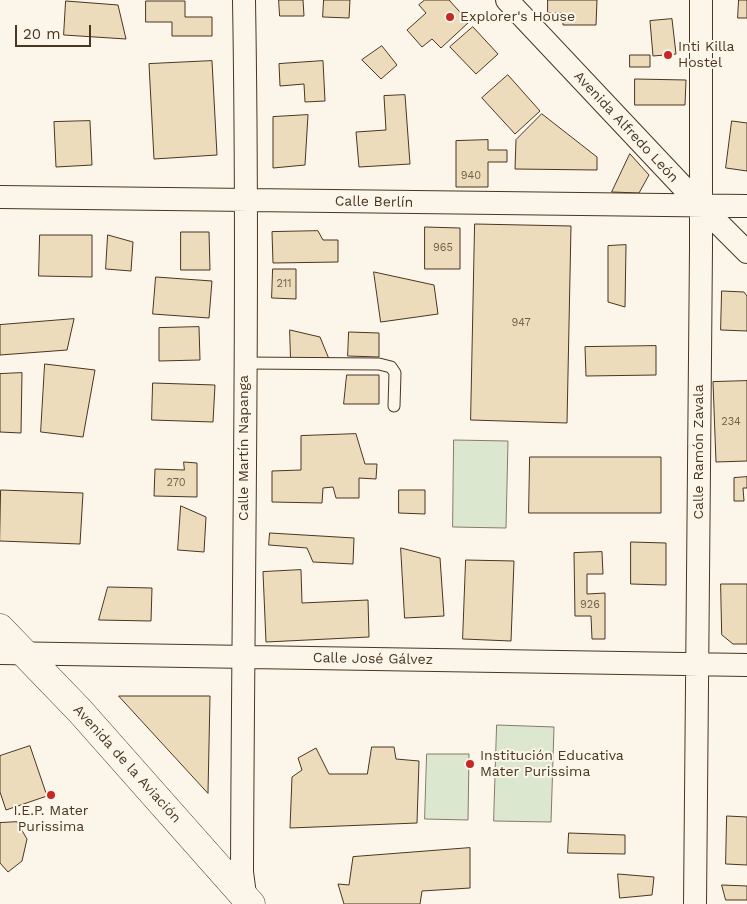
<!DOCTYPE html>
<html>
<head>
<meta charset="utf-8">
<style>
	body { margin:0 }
	#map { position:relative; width:747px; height:904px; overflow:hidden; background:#fbf6e9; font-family:"Work Sans",sans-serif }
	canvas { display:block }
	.scale { position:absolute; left:15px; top:25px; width:76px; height:22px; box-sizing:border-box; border:2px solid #4a3520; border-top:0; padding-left:6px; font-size:15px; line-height:18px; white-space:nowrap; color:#4a3520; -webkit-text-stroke:4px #fbf6e9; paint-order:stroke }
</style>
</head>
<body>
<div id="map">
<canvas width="747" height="904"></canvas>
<div class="scale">20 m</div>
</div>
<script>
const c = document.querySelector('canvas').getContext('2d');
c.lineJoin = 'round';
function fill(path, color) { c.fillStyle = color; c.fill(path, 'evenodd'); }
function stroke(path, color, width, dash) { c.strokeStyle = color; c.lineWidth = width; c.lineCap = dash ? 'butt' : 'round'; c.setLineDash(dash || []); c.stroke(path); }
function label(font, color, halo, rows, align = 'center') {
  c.font = font + ' "Work Sans",sans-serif'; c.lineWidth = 4; c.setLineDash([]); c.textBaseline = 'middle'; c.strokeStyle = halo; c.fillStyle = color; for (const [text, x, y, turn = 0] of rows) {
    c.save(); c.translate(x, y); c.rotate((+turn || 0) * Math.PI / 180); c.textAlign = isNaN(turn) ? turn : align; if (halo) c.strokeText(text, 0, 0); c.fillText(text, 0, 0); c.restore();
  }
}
const green = new Path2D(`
	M 454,440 L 508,441 L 506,528 L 453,527 Z
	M 497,725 L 554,727 L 551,822 L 494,821 Z
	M 427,754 L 469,754 L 468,820 L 425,819 Z`);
fill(green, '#dce7d0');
stroke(green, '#887966', 1);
const building = new Path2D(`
	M 279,0 L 303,0 L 304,16 L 280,16 Z
	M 324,0 L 350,0 L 349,18 L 323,17 Z
	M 425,0 L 449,0 L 469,22 L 441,48 L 432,39 L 422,47 L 407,30 L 426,13 L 419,5 Z
	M 548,0 L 597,0 L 596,25 L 563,25 L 563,13 L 548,13 Z
	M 739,0 L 747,0 L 747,18 L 738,18 Z
	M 66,1 L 118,5 L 126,39 L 64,35 Z
	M 146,1 L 185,1 L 185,17 L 212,17 L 212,36 L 172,36 L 172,22 L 146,22 Z
	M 672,19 L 676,54 L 653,56 L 650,21 Z
	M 473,27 L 498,54 L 476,74 L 450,47 Z
	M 382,46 L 397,65 L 381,79 L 362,60 Z
	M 630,55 L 650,55 L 650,67 L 630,67 Z
	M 212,61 L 217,155 L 154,159 L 149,64 Z
	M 323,61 L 325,101 L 305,102 L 304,84 L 280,86 L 279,64 Z
	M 508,75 L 540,111 L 515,134 L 482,98 Z
	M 635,79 L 686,80 L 685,105 L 635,105 Z
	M 405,95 L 410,164 L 359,167 L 356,132 L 386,130 L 384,96 Z
	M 542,114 L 597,157 L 597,170 L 515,169 L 516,140 Z
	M 308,115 L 305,165 L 273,168 L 273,117 Z
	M 90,121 L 92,165 L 56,167 L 54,122 Z
	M 732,121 L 747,123 L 747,171 L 726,168 Z
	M 488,140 L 488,150 L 507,150 L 507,162 L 488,162 L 488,187 L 456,187 L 456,141 Z
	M 630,154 L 649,175 L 639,193 L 612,192 Z
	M 475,224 L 571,226 L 567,423 L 471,420 Z
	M 425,227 L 460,228 L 460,269 L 425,269 Z
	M 318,231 L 323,240 L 338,240 L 338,262 L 273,263 L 272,232 Z
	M 181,232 L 209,232 L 210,270 L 181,270 Z
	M 40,235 L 92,235 L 92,277 L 39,276 Z
	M 108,235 L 133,242 L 131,271 L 106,269 Z
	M 626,245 L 625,307 L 608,302 L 608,246 Z
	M 273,269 L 296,269 L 296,299 L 272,298 Z
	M 374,272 L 434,285 L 438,314 L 381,322 Z
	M 156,277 L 212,281 L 209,318 L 153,314 Z
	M 722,291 L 744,292 L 747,296 L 747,331 L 721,330 Z
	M 74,319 L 67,350 L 0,355 L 0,325 Z
	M 199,327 L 200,360 L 159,361 L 159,328 Z
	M 290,330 L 320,337 L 329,359 L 291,361 Z
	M 349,332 L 379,333 L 379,357 L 348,356 Z
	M 656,346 L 656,375 L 586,376 L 585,347 Z
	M 45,364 L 95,370 L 83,437 L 41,432 Z
	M 22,373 L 21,433 L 0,432 L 0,374 Z
	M 347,375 L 379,375 L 379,404 L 344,404 Z
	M 747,381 L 747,461 L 716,462 L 713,382 Z
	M 153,383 L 215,385 L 213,422 L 152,420 Z
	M 356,434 L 365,464 L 377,464 L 376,479 L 359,478 L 359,498 L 336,498 L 333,487 L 323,488 L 322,503 L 272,502 L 272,471 L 301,470 L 301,436 Z
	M 530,457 L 661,457 L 661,513 L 529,513 Z
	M 184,462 L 197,463 L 197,497 L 154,496 L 155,469 L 184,470 Z
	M 747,477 L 747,488 L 743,488 L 744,501 L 734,501 L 734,478 Z
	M 1,490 L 83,493 L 80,544 L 0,541 Z
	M 399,490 L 425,490 L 425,514 L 399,513 Z
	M 181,506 L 206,517 L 204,552 L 178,550 Z
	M 270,533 L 354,538 L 353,564 L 313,562 L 307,548 L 269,545 Z
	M 631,542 L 666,543 L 666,585 L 631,584 Z
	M 401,548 L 440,558 L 444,616 L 405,618 Z
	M 602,552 L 603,574 L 587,574 L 587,594 L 605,593 L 605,639 L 592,639 L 591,616 L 575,616 L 574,553 Z
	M 466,560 L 514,561 L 511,641 L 463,639 Z
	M 301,570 L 302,603 L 368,600 L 369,637 L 266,642 L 263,572 Z
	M 721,584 L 747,584 L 747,644 L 733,644 L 722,635 Z
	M 108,587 L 152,588 L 151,621 L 99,620 Z
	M 119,696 L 210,696 L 208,793 Z
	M 30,746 L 47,796 L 6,810 L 0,792 L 0,756 Z
	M 372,747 L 394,747 L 396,759 L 419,761 L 417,823 L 290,828 L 292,777 L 302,770 L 298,758 L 316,748 L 329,774 L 367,774 Z
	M 727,816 L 747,817 L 747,865 L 726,864 Z
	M 17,822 L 27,839 L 22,861 L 8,872 L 0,863 L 0,823 Z
	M 569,833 L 625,835 L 625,854 L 568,853 Z
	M 470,848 L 470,888 L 422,891 L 420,904 L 344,904 L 338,884 L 349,885 L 353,857 Z
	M 618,874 L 654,877 L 652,895 L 620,898 Z
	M 722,885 L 747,886 L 747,900 L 726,900 Z`);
fill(building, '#ecdcbc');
stroke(building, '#4a3520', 1);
const service = new Path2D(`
	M 245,363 L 379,364 L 391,367 L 395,373 L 394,406`);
const minor = new Path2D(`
	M 244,0 C 249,290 243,581 242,872 L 245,895
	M 507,0 L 701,206 L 747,252
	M 0,197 L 747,206
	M 0,653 L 747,665
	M 695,904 L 701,248 L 701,0`);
const secondary = new Path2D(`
	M 0,628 L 80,711 L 251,904`);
stroke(service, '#4a3520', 13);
stroke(minor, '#4a3520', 24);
stroke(secondary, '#4a3520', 29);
stroke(service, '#fbf6e9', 11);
stroke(minor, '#fbf6e9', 22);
stroke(secondary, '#fbf6e9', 28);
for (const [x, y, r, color] of [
	[450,17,5,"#c62828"],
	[668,55,5,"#c62828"],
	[470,764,5,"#c62828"],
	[51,795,5,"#c62828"]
]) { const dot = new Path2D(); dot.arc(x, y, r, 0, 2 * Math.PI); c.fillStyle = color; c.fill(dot); stroke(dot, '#fbf6e9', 2); }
label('11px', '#725f47', null, [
	["940",471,176],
	["965",443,248],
	["211",284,284],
	["947",521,323],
	["234",731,422],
	["270",176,483],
	["926",590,605]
]);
label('14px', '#4a3520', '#fbf6e9', [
	["Explorer's House",460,17],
	["Inti Killa",678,47],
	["Hostel",678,63],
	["Institución Educativa",480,756],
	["Mater Purissima",480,772],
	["I.E.P. Mater",51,811,"center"],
	["Purissima",51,827,"center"]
], 'left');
label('14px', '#4a3520', '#fbf6e9', [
	["Avenida Alfredo León",626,127,47],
	["Calle Berlín",374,202,1],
	["Calle Martín Napanga",244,448,-90],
	["Calle Ramón Zavala",699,452,-90],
	["Calle José Gálvez",373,659,1],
	["Avenida de la Aviación",127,764,48]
]);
</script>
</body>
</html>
